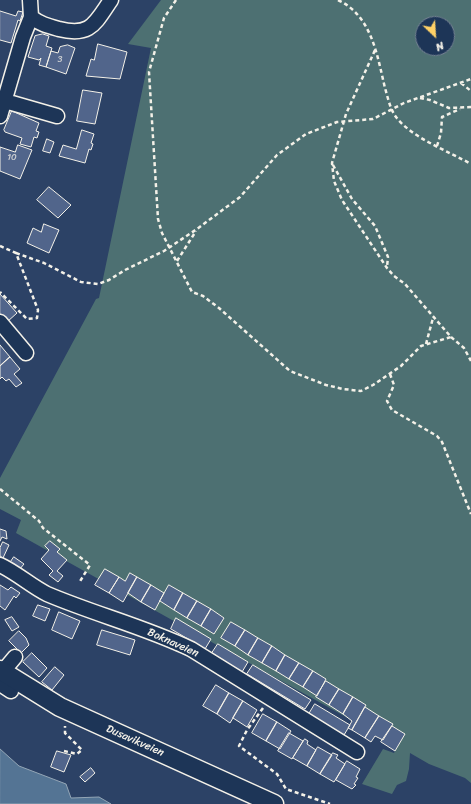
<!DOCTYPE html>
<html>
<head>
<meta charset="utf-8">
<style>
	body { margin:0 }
	#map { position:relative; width:471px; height:804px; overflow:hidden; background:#2c4266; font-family:Sriracha,sans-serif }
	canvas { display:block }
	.north { position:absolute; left:415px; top:16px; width:40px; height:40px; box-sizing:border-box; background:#1d3557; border:1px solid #738091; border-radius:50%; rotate:155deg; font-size:11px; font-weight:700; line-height:16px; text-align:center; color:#f4f1e8 }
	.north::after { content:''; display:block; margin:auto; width:14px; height:18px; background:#ffd166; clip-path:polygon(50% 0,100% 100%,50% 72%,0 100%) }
</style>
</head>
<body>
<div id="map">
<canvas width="471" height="804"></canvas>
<div class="north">N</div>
</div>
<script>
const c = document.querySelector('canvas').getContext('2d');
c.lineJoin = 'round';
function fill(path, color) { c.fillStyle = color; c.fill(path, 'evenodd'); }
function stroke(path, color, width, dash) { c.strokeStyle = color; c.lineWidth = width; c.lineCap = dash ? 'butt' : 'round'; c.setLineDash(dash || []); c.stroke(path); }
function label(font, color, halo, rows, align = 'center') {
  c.font = font + ' Sriracha,sans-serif'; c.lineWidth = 4; c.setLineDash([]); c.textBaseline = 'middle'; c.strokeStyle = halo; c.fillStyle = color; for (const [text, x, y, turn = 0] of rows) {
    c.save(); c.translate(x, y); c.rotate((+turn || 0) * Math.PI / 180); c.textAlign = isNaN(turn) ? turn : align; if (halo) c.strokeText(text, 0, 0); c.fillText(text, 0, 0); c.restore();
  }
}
fill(new Path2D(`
	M 161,0 L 471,0 L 471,783 L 465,778 L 429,764 L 410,753 L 409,769 L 406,781 L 397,785 L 392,794 L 362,784 L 383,749 L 394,753 L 398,746 L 16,533 L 21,520 L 0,509 L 0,478 L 96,299 L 99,298 L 151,48 L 128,44 ZM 423,24 L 447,24 L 447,48 L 423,48 Z`), '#4d7072');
const water = new Path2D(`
	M 0,749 L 19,766 L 66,784 L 71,798 L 99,797 L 111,804 L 0,804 Z`);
fill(water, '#547494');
stroke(water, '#94a6b6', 1);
const building = new Path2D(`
	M 0,11 L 16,16 L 18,11 L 23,12 L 20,21 L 18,20 L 11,43 L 0,40 Z
	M 43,34 L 49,36 L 46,46 L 52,48 L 46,67 L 39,65 L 41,58 L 39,60 L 28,57 L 35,36 Z
	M 98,44 L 127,52 L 120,79 L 86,76 L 91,59 L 94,60 Z
	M 68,45 L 75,48 L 66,74 L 46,67 L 51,51 L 58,53 L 60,47 Z
	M 83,90 L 102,93 L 95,124 L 77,121 Z
	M 12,111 L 39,123 L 36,131 L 39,132 L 37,138 L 34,137 L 31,147 L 20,144 L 22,138 L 5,132 L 4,130 Z
	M 82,130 L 94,134 L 91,143 L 93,144 L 91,150 L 89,149 L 85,163 L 59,156 L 63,145 L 76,149 Z
	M 47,139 L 54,142 L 50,153 L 43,151 Z
	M 18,145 L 32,150 L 20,179 L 0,171 L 0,147 L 15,152 Z
	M 49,187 L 71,205 L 58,218 L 37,200 Z
	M 44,224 L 59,230 L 49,253 L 27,243 L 33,228 L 41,232 Z
	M 0,294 L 17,313 L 7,322 L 0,315 Z
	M 0,345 L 10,357 L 0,366 Z
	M 10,357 L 20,369 L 14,374 L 22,383 L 16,387 L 9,379 L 6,381 L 2,377 L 0,379 L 0,366 Z
	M 0,529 L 6,531 L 7,539 L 2,537 L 0,541 Z
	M 50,541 L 60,549 L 57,552 L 67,560 L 57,571 L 63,576 L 58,582 L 49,575 L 53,571 L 41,559 L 49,550 L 45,546 Z
	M 3,542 L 9,545 L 3,558 L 0,556 L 0,548 Z
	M 14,557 L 24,564 L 19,570 L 10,563 Z
	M 105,569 L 119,577 L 109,593 L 95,585 Z
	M 130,573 L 137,577 L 123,602 L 109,593 L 119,577 L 125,581 Z
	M 137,577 L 151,585 L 141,602 L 128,593 Z
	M 0,585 L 8,590 L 11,587 L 20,593 L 16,598 L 14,596 L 5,610 L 0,606 Z
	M 151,585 L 164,593 L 155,610 L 141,602 Z
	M 169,585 L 183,593 L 174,610 L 160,601 Z
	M 183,593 L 197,601 L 187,618 L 174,610 Z
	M 197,601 L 211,609 L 201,626 L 187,618 Z
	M 38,605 L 50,609 L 45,621 L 33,616 Z
	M 211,609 L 224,618 L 214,634 L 201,626 Z
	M 59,612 L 80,621 L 72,639 L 52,630 Z
	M 12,617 L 19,627 L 12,631 L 5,620 Z
	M 176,618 L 211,639 L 205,649 L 171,629 Z
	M 231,622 L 245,630 L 235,646 L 221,638 Z
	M 102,630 L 135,640 L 130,655 L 97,645 Z
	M 245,630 L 258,638 L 248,655 L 235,646 Z
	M 19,631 L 26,638 L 29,645 L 21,653 L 9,641 Z
	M 258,638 L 272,646 L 262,663 L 248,655 Z
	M 218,644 L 248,662 L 242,672 L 212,653 Z
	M 272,646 L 285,655 L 276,671 L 262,663 Z
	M 32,653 L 47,668 L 39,677 L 23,662 Z
	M 285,655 L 299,663 L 289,679 L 276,671 Z
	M 299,663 L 313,671 L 303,687 L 289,679 Z
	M 253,665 L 311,700 L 305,709 L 247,674 Z
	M 55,667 L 64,675 L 52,690 L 42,682 Z
	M 313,671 L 326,679 L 317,696 L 303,687 Z
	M 326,681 L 339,689 L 329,705 L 316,697 Z
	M 216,685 L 229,693 L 217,714 L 203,706 Z
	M 339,689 L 353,697 L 343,714 L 329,705 Z
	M 229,693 L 243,701 L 230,723 L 217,714 Z
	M 353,697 L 366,705 L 352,730 L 348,728 L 352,721 L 343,714 Z
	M 243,701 L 257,710 L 247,727 L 233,718 Z
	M 315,704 L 350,725 L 344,735 L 309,714 Z
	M 365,707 L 379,716 L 365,738 L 352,730 Z
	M 263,714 L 277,722 L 266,741 L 252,733 Z
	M 379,716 L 393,724 L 383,740 L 375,736 L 371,742 L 365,738 Z
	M 277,722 L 291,731 L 280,749 L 266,741 Z
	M 392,726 L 405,734 L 395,751 L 381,742 Z
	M 289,733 L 303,741 L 292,759 L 278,751 Z
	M 305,739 L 308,741 L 307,744 L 316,750 L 307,766 L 293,758 Z
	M 318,747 L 332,755 L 320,774 L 307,766 Z
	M 57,751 L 71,755 L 64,772 L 51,767 Z
	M 333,753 L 338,755 L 336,758 L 345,764 L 334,782 L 320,774 Z
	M 347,761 L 360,769 L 356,777 L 358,778 L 354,784 L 356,785 L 352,789 L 336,780 Z
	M 91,768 L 95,773 L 85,782 L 80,777 Z`);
fill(building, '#51658b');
stroke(building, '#f4f1e8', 1);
const minor = new Path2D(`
	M 31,17 C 40,24 48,26 59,29 C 91,37 95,23 111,0
	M 5,101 L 57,116
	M 0,116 L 23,37 L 31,17 L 30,0
	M 0,322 L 26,353
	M 0,565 C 17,573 31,586 47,594 C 94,614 145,627 191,649 L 357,752
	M 0,675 L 15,657
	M 0,684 L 11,691`);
const major = new Path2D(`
	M 0,670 L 60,707 L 274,804`);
stroke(minor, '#f4f1e8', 17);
stroke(major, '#f4f1e8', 21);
stroke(new Path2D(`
	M 176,0 L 164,18 L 149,72 L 158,219 L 162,233 L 192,292 L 203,296 L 219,308 L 290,371 L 326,385 L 343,389 L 361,391 L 373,385 L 401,366 L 421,346 L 451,337 L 405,284 L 394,276 L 387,268 L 342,200 L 334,181 L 332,163 L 346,114 L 375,50
	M 338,0 C 372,16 377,55 385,88 C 388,98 390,109 396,117 C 412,138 448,151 471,164
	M 461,83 L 471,91
	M 420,98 L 430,100 L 449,108 L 471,107
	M 437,146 L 441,133 L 442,117 L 460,109
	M 333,165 L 352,199 L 375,226 L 388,257 L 387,267
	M 0,246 L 16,253 L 38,310 L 37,318 L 27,319 L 0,292
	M 16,253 L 44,263 L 81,282 L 98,284 L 109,280 L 125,270 L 164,251 L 197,229 L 240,197 L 277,155 L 306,134 L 337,122 L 373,119 L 404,103 L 471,79
	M 177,261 L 196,231
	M 451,337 L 464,348 L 471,361
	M 426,344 L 433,318
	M 390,374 L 394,385 L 387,401 L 392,410 L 437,436 L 442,442 L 471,514
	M 0,489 L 39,521 L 43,528 L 90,565 L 79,583
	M 263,708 L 247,730 L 239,746 L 277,774 L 286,789 L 330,804
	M 64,751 L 77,754 L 82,750 L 65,733 L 65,726`), '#f4f1e8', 2.5, [4, 3]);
stroke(minor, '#1d3557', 14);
stroke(major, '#1d3557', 18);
label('9px', '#cbced1', null, [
	["3",60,60],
	["10",12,158]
]);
label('11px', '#f4f1e8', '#1d3557', [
	["Boknaveien",173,643,24],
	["Dusavikveien",135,741,24]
]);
</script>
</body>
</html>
